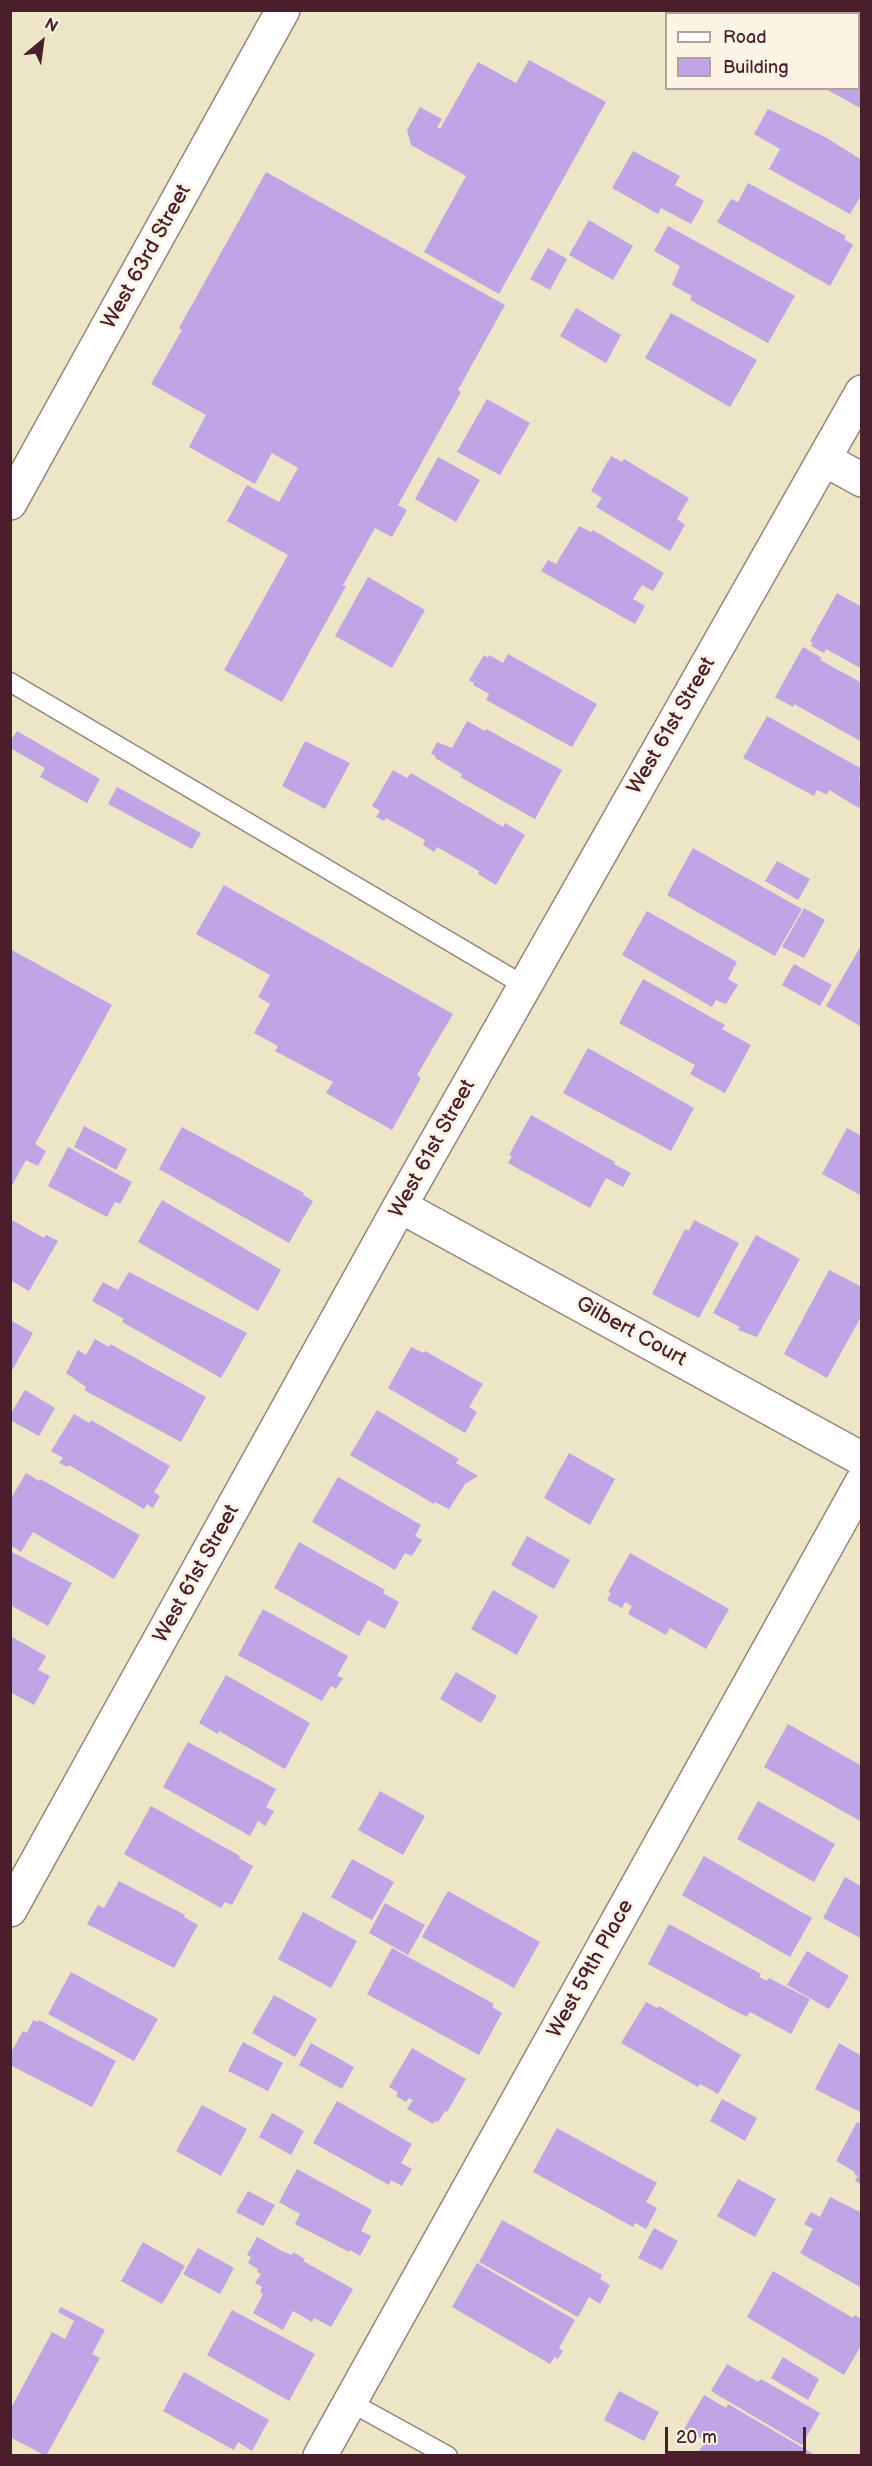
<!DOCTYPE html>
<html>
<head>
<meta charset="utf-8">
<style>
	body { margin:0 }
	#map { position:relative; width:872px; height:2466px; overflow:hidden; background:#ece6c7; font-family:"Balsamiq Sans",sans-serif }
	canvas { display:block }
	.frame { position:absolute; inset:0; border:12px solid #4a1f2b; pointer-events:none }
	.legend { position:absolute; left:665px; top:12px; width:195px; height:78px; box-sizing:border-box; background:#fcf5e5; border:2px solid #b59f9b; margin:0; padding:8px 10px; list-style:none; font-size:18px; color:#4a1f2b }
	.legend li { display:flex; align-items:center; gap:12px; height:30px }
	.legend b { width:30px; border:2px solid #b59f9b }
	.north { position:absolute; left:12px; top:12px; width:60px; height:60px; -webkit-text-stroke:4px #fcf5e5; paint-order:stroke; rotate:29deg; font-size:16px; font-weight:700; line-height:24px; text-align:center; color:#4a1f2b }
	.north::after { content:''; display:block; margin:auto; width:21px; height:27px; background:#4a1f2b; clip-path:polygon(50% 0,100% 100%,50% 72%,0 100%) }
	.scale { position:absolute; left:665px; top:2427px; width:141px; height:27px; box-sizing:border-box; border:3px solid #4a1f2b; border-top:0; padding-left:8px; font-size:18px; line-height:21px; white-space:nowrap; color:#4a1f2b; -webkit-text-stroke:4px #fcf5e5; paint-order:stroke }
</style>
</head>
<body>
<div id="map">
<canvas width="872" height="2466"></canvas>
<div class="frame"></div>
<ul class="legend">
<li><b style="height:8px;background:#fff"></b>Road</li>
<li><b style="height:16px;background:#bda5e6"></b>Building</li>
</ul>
<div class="north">N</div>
<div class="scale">20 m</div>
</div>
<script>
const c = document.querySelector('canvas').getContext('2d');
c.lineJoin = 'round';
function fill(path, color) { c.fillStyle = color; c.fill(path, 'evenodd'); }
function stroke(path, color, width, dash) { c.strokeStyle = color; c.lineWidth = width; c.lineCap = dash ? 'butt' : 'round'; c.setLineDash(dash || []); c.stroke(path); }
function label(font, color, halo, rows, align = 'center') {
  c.font = font + ' "Balsamiq Sans",sans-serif'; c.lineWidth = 6; c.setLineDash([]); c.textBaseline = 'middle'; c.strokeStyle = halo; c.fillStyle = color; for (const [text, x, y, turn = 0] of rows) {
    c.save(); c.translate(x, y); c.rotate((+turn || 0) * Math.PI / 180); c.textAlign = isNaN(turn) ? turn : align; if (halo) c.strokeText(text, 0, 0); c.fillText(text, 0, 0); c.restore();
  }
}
fill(new Path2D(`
	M 858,46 L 862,47 L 862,109 L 824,88 L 858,88 Z
	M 529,60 L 606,102 L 499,294 L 424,252 L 466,176 L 411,145 L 407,130 L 420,107 L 442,119 L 437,127 L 440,129 L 478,62 L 516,83 Z
	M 768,109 L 825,137 L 862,160 L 862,194 L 850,214 L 769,169 L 780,149 L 754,134 Z
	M 633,151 L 680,176 L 675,185 L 704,201 L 691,224 L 661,208 L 658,214 L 612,188 Z
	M 266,172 L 505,305 L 458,390 L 461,392 L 398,505 L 407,510 L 392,537 L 375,528 L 343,585 L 346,586 L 282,702 L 224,670 L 288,555 L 227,521 L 247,485 L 279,502 L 298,468 L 272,453 L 255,484 L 189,447 L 206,415 L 151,384 L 182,330 L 179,328 Z
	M 748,183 L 846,236 L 844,239 L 853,245 L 830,286 L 717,222 L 731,199 L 738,202 Z
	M 589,220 L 633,246 L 613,280 L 569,255 Z
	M 668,226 L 795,296 L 768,343 L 690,300 L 692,296 L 672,285 L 680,266 L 654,251 Z
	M 548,248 L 567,259 L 550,290 L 530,279 Z
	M 576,308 L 621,335 L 606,363 L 560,336 Z
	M 671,313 L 757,360 L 730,407 L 645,358 Z
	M 487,399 L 530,423 L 500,475 L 457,452 Z
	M 611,456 L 622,462 L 624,459 L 689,498 L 677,519 L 685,525 L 670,551 L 596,507 L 602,498 L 591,491 Z
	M 438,457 L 480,480 L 456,522 L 415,499 Z
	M 579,526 L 591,532 L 593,530 L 664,573 L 653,591 L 642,585 L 633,599 L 645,606 L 635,624 L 541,571 L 548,560 L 556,564 Z
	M 368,577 L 425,610 L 392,668 L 335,636 Z
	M 837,593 L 862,607 L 862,669 L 826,649 L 824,653 L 811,646 L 813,643 L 810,641 Z
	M 803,647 L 822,658 L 820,660 L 862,683 L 862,742 L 794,704 L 793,707 L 775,697 Z
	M 508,654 L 597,704 L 572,747 L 486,700 L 489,694 L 473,685 L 474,683 L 469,680 L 484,655 L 488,658 L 489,655 L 503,663 Z
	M 767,716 L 862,769 L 859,779 L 862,780 L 862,803 L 859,808 L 829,790 L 827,795 L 817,790 L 814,796 L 743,758 Z
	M 467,721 L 485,731 L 486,729 L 562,770 L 535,819 L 460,777 L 462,774 L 435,758 L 436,756 L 431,754 L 437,742 L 452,748 Z
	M 17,731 L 100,779 L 87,803 L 40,777 L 45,768 L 10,748 L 10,742 Z
	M 305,741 L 350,763 L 325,809 L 282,786 Z
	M 393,770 L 407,778 L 411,773 L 503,827 L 505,823 L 525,835 L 496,885 L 478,874 L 479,871 L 437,847 L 434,852 L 423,845 L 425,840 L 386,818 L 384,821 L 376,817 L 380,811 L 372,806 Z
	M 117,787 L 201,833 L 192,849 L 108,804 Z
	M 693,848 L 802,909 L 775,956 L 667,895 Z
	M 777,861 L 810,879 L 798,900 L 765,881 Z
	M 224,885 L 453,1014 L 417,1075 L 421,1078 L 392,1130 L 326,1093 L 333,1082 L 275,1051 L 278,1046 L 254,1033 L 270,1004 L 258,997 L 270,975 L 196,934 Z
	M 804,908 L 825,920 L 804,958 L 782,947 Z
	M 647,911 L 737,962 L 728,979 L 738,985 L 726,1004 L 716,1000 L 712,1007 L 622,955 Z
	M 862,944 L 862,1024 L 860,1026 L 826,1006 Z
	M 10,949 L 112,1005 L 35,1144 L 46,1151 L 38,1166 L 26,1160 L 10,1189 Z
	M 794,964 L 832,985 L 820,1006 L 782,985 Z
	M 643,979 L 725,1025 L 722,1029 L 751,1045 L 725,1093 L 690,1074 L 695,1065 L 619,1023 Z
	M 588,1048 L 694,1108 L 671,1151 L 563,1093 Z
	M 531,1115 L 615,1162 L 614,1164 L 631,1173 L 623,1187 L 606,1178 L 590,1208 L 508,1163 L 512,1156 L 509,1155 Z
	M 84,1126 L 127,1149 L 116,1170 L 74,1147 Z
	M 182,1127 L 304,1193 L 303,1195 L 313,1201 L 289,1243 L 159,1169 Z
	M 847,1128 L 862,1136 L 862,1196 L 822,1174 Z
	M 68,1147 L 132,1182 L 120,1204 L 115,1202 L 107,1217 L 48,1186 Z
	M 162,1200 L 281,1270 L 258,1311 L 138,1242 Z
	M 10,1219 L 44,1238 L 46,1235 L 58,1241 L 29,1291 L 10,1280 Z
	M 694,1220 L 739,1243 L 699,1318 L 652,1294 L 685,1229 L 689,1231 Z
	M 756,1235 L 800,1259 L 757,1337 L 738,1330 L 740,1327 L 713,1313 Z
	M 829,1270 L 862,1287 L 862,1315 L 827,1378 L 784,1354 Z
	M 129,1272 L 247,1333 L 221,1378 L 122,1322 L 124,1319 L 92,1301 L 103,1282 L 118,1290 Z
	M 10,1320 L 33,1333 L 10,1374 Z
	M 95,1339 L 109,1347 L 110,1344 L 206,1397 L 181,1442 L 84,1390 L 86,1387 L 66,1373 L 78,1350 L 86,1355 Z
	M 411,1347 L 424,1353 L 425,1351 L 483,1384 L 469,1407 L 477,1412 L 465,1433 L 388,1388 Z
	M 25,1390 L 55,1408 L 39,1436 L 10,1420 L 10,1415 Z
	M 377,1410 L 459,1459 L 456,1463 L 478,1476 L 465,1484 L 449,1509 L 435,1502 L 434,1504 L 350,1455 Z
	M 74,1414 L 89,1423 L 91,1420 L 170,1466 L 154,1492 L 160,1496 L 153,1508 L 147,1504 L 144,1509 L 69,1465 L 67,1467 L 59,1463 L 63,1458 L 51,1451 Z
	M 569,1453 L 615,1479 L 590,1525 L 544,1498 Z
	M 26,1473 L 39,1481 L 40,1479 L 140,1535 L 114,1579 L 33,1532 L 21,1552 L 10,1545 L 10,1500 Z
	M 338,1477 L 421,1525 L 415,1536 L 422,1540 L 412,1556 L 405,1553 L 395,1570 L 312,1522 Z
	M 527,1536 L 570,1560 L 554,1589 L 511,1565 Z
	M 299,1542 L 385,1590 L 383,1593 L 399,1602 L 385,1629 L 368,1620 L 359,1636 L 274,1588 Z
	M 10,1551 L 72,1583 L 48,1626 L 10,1605 Z
	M 630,1553 L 729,1609 L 706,1649 L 670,1628 L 666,1635 L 628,1614 L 632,1606 L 625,1602 L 622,1608 L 607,1600 L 611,1593 L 608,1592 Z
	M 493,1590 L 538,1616 L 517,1655 L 471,1629 Z
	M 263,1609 L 348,1656 L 337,1676 L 343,1678 L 336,1689 L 331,1686 L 322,1701 L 238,1655 Z
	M 10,1636 L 46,1656 L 38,1670 L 50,1676 L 34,1705 L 10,1692 Z
	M 456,1672 L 497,1696 L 481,1723 L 440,1699 Z
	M 226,1675 L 310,1723 L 285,1769 L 219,1731 L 218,1734 L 199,1723 Z
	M 788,1724 L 862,1766 L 862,1822 L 764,1767 Z
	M 188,1742 L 276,1789 L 266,1807 L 274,1811 L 265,1826 L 258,1821 L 250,1836 L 163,1787 Z
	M 380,1791 L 425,1816 L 403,1855 L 358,1830 Z
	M 758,1801 L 835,1844 L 814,1882 L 737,1839 Z
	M 151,1806 L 240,1856 L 239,1858 L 253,1866 L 232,1905 L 225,1902 L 221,1908 L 124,1854 Z
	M 704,1856 L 812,1918 L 790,1957 L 682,1895 Z
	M 352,1859 L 394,1882 L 372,1920 L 331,1897 Z
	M 845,1877 L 862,1887 L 862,1939 L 823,1918 Z
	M 119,1881 L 185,1915 L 184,1917 L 198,1925 L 174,1968 L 87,1924 L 98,1905 L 104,1908 Z
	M 448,1891 L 540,1942 L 514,1988 L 422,1937 Z
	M 385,1903 L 425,1925 L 408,1955 L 369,1933 Z
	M 303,1912 L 357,1941 L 331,1988 L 278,1959 Z
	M 669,1924 L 761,1974 L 759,1977 L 767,1981 L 769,1978 L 810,1999 L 791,2034 L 750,2012 L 747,2017 L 739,2013 L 648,1964 Z
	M 392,1948 L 494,2004 L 492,2007 L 502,2013 L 479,2055 L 367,1994 Z
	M 807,1951 L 849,1976 L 829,2009 L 787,1985 Z
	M 71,1972 L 158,2019 L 134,2061 L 48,2014 Z
	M 274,1995 L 317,2019 L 295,2057 L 252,2033 Z
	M 646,2002 L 657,2008 L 659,2006 L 741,2055 L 718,2094 L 700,2084 L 698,2087 L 621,2043 Z
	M 33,2020 L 38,2022 L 39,2020 L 116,2061 L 92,2107 L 10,2065 L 10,2054 L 23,2031 L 27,2033 Z
	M 243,2042 L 283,2063 L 268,2091 L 228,2071 Z
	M 311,2043 L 354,2067 L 342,2089 L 299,2065 Z
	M 839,2043 L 862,2056 L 862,2113 L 815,2089 Z
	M 412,2048 L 466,2079 L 447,2112 L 445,2111 L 438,2122 L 435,2121 L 433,2124 L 407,2109 L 413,2100 L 409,2098 L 406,2102 L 396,2096 L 398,2092 L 389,2087 Z
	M 722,2099 L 757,2118 L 745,2141 L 710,2121 Z
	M 337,2101 L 412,2144 L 401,2163 L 412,2169 L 402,2186 L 391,2180 L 389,2185 L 313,2143 Z
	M 202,2105 L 247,2129 L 221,2176 L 176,2151 Z
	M 272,2113 L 304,2131 L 291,2155 L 259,2137 Z
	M 857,2122 L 862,2124 L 862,2185 L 855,2181 L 858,2176 L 854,2174 L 855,2172 L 836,2161 Z
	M 557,2128 L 657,2183 L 646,2202 L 657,2208 L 646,2229 L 635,2223 L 633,2227 L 533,2172 Z
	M 297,2169 L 372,2210 L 361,2231 L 371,2236 L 360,2256 L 350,2250 L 349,2252 L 295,2224 L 300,2214 L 279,2202 Z
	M 738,2179 L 776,2199 L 755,2237 L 717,2216 Z
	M 248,2191 L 275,2205 L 263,2226 L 236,2212 Z
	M 830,2197 L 862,2213 L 862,2288 L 800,2253 L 813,2229 L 804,2224 L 811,2212 L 820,2217 Z
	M 502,2220 L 602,2275 L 600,2279 L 610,2285 L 600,2304 L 589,2297 L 578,2317 L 479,2262 Z
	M 654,2228 L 678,2241 L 662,2270 L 638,2258 Z
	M 257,2237 L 282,2251 L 292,2255 L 293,2252 L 305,2259 L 303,2261 L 353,2289 L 331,2327 L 314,2318 L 312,2322 L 293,2311 L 283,2330 L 253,2313 L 263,2294 L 260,2292 L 262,2287 L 255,2283 L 261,2274 L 257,2272 L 258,2269 L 248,2263 L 251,2257 L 247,2255 Z
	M 143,2242 L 185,2266 L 162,2304 L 121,2281 Z
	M 198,2248 L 234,2268 L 220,2294 L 183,2274 Z
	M 477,2263 L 575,2320 L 559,2348 L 563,2351 L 558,2359 L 555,2357 L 550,2364 L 452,2307 Z
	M 773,2271 L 853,2318 L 854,2315 L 862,2319 L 862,2344 L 844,2375 L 747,2317 Z
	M 61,2307 L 105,2330 L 92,2354 L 100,2358 L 46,2456 L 10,2437 L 10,2410 L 52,2332 L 65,2339 L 74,2321 L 58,2312 Z
	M 232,2310 L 315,2354 L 289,2401 L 207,2355 Z
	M 783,2357 L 819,2379 L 808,2400 L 771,2378 Z
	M 727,2364 L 758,2382 L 761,2379 L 820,2413 L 802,2445 L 711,2391 Z
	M 184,2372 L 269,2420 L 252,2451 L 238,2442 L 234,2450 L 163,2411 Z
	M 619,2391 L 659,2412 L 644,2441 L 604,2420 Z
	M 704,2395 L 726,2408 L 728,2404 L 817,2456 L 707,2456 L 699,2451 L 706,2441 L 684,2429 Z`), '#bda5e6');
const lane = new Path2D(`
	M 10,682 L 525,986
	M 350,2402 L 448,2456`);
const street = new Path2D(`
	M 824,459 L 862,480
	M 10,503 L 283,10
	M 400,1206 L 862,1459
	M 10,1910 L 400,1206 L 862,392
	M 320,2456 L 862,1482`);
stroke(lane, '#9b8279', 21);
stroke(street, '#9b8279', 36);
stroke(lane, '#fff', 18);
stroke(street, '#fff', 33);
label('21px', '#4a1f2b', '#fcf5e5', [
	["West 63rd Street",147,257,-61],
	["West 61st Street",672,726,-60],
	["West 61st Street",433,1149,-61],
	["Gilbert Court",631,1332,29],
	["West 61st Street",197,1574,-61],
	["West 59th Place",591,1969,-61]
]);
</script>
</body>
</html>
